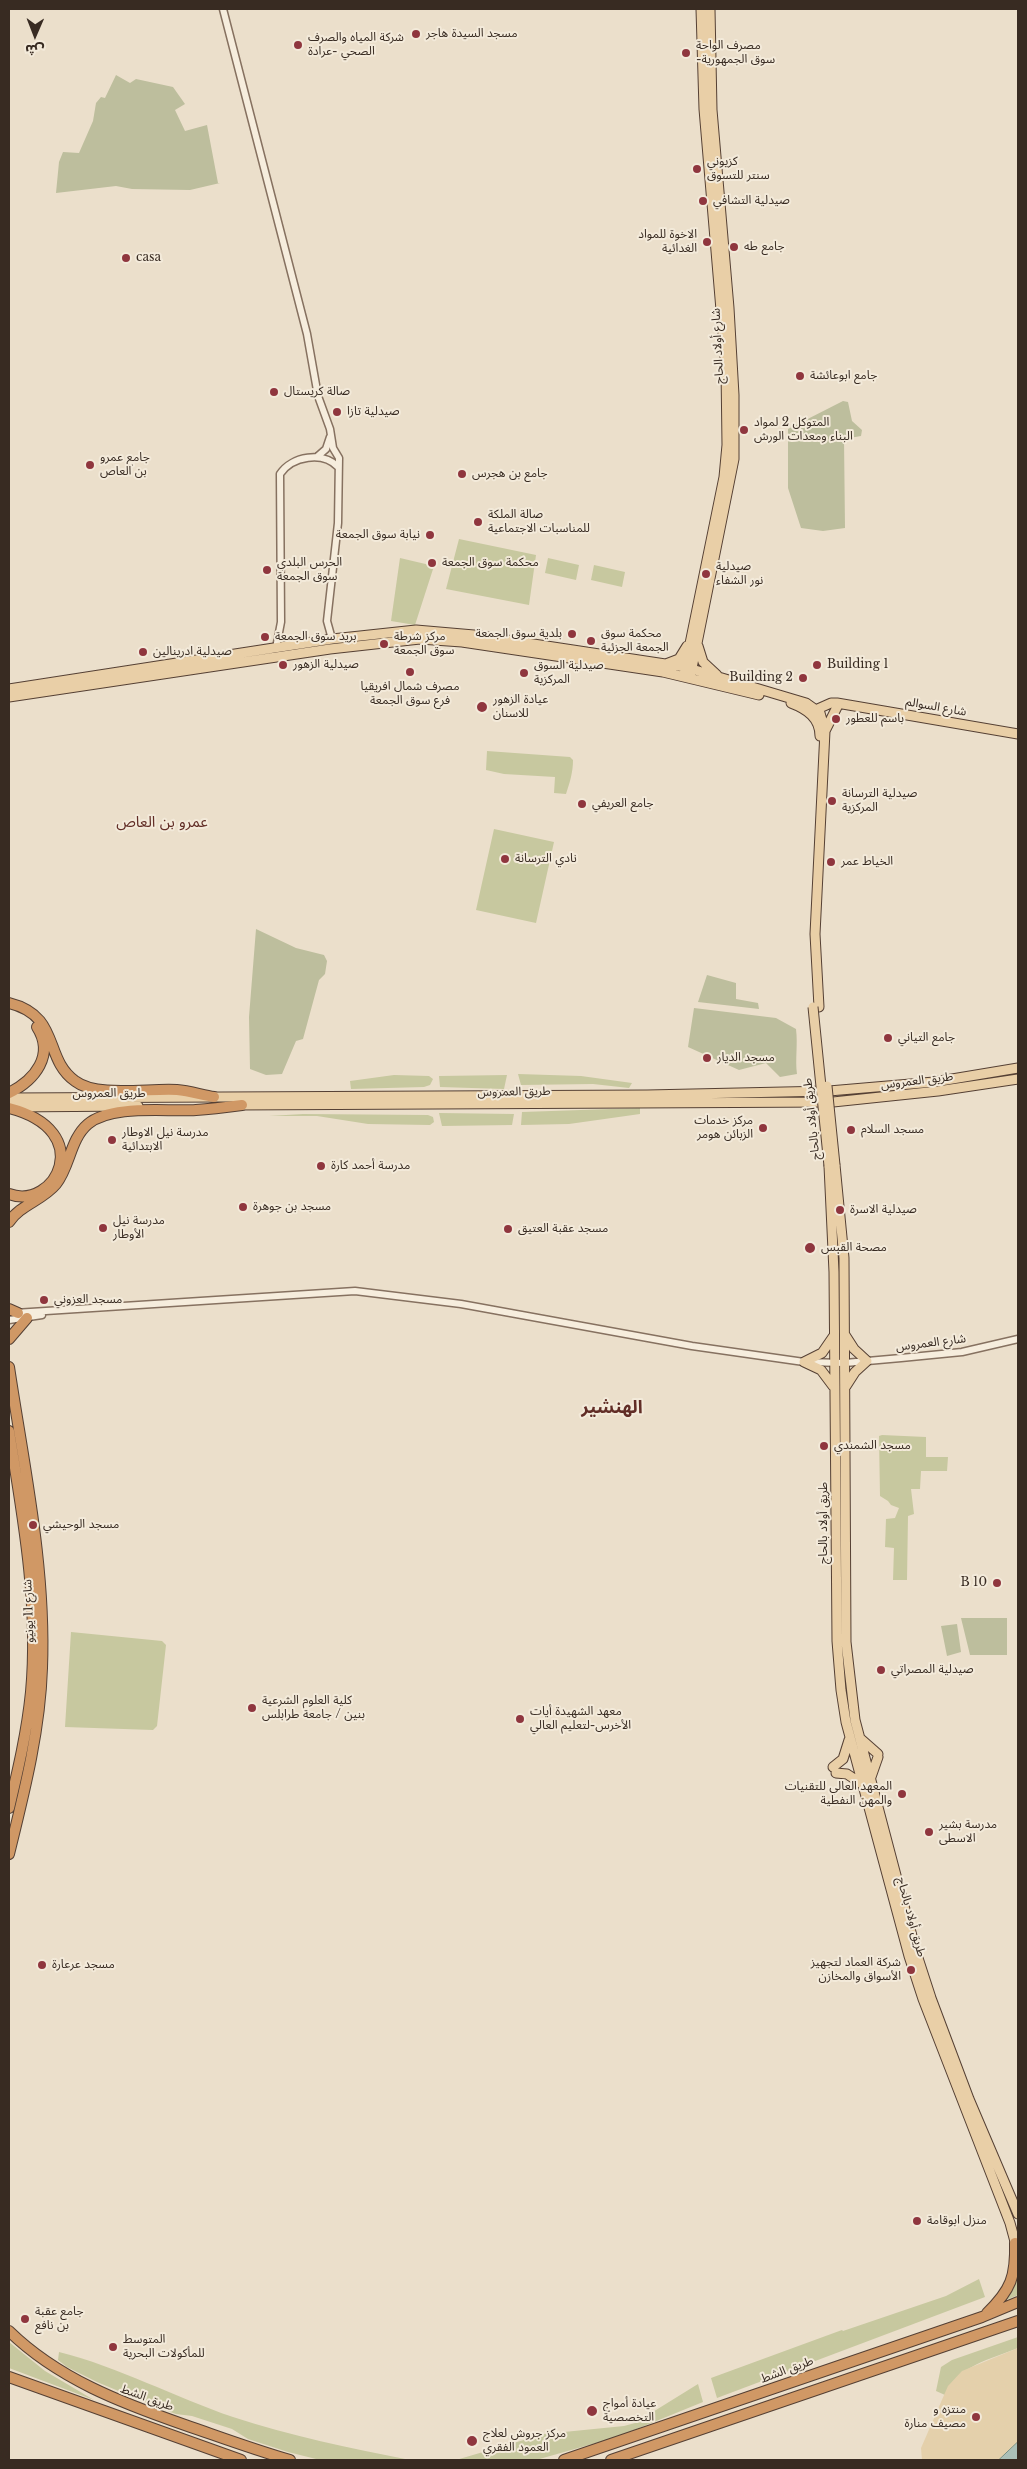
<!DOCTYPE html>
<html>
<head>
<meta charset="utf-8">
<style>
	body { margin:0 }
	#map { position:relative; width:1027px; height:2469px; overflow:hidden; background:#ebdfcb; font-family:"Libre Baskerville","Noto Sans Arabic",serif }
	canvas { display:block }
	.frame { position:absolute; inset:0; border:10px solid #382b22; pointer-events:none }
	.north { position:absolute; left:10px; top:10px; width:50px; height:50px; -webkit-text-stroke:4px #f3eada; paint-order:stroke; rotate:181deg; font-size:14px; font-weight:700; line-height:20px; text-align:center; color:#382b22 }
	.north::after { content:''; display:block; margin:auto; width:18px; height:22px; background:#382b22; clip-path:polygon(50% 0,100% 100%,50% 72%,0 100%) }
</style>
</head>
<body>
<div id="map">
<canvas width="1027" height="2469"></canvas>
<div class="frame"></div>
<div class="north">ش</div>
</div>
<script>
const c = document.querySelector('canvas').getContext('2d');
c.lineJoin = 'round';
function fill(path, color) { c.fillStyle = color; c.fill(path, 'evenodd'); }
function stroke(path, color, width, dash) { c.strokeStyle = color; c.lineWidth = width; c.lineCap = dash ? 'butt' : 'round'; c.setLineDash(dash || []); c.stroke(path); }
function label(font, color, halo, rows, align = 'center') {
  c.font = font + ' "Libre Baskerville","Noto Sans Arabic",serif'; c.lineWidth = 4; c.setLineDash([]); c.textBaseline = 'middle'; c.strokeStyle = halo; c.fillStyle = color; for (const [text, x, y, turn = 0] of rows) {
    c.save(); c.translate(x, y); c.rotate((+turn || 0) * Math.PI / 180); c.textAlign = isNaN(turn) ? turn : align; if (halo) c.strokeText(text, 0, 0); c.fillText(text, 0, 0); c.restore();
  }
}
fill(new Path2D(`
	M 459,539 L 536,555 L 529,605 L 446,589 Z
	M 400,558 L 434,566 L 415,625 L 391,621 Z
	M 548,558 L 579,565 L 576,580 L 545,573 Z
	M 594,565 L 625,572 L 622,587 L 591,580 Z
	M 487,751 L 570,757 L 573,760 C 573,772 570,782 566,794 L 554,793 L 555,777 L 504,774 L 486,770 Z
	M 494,829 L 554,842 L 536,923 L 476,910 Z
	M 518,1074 L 581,1076 L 632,1083 L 629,1088 L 593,1084 L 521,1085 Z
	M 394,1075 L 429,1076 L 433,1079 L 430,1085 L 424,1087 L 351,1089 L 350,1081 Z
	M 507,1075 L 504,1089 L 440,1087 L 439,1076 Z
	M 640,1108 L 640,1114 L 569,1124 L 521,1125 L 522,1112 Z
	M 439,1113 L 514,1114 L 512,1125 L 442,1126 Z
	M 303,1114 L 428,1115 L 433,1117 L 434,1122 L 430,1125 L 368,1124 L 317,1116 L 269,1116 Z
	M 882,1435 L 926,1437 L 926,1457 L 948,1457 L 947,1471 L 921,1471 L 920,1489 L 911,1489 L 914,1514 L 908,1516 L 907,1580 L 893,1580 L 894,1548 L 885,1547 L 886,1519 L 895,1518 L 899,1508 L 891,1505 L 888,1501 L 880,1496 L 879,1436 Z
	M 71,1632 L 162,1641 L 166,1645 L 157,1726 L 153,1730 L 65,1727 Z
	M 1018,2274 L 1018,2295 L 1006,2300 L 1013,2290 Z
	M 979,2279 L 985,2297 L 717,2398 L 711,2378 L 842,2330 L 843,2331 L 946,2296 Z
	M 1018,2337 L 1018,2348 C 991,2359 957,2366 945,2395 L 936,2391 L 941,2367 L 952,2360 Z
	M 9,2342 L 45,2371 L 94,2400 L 9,2368 Z
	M 59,2352 C 119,2367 174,2397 233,2417 C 290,2436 351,2448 410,2460 L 320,2460 L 288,2452 L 248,2439 L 232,2429 L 192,2416 L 176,2414 L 159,2408 L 97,2382 L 67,2367 L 58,2360 Z
	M 698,2384 L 703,2402 L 617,2437 L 536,2460 L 456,2460 L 544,2434 L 624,2426 L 635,2423 Z`), '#c7c89f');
fill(new Path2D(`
	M 1018,2348 L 1018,2442 L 999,2460 L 922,2460 L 921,2448 L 948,2386 L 962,2371 Z`), '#e4d0ab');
fill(new Path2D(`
	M 116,75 L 130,83 L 136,79 L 173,87 L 185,104 L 175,110 L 185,131 L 207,125 L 218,183 L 220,183 L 190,190 L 132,189 L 116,186 L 56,193 L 59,162 L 63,152 L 79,153 L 93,121 L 96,103 L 101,97 L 105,98 Z
	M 843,401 L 848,402 L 852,421 L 862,430 L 861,436 L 844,439 L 845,528 L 823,531 L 801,528 L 788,488 L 788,429 Z
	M 256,929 L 296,948 L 324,955 L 327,961 L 325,974 L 319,980 L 303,1039 L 296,1041 L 282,1074 L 266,1075 L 250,1069 L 249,1017 Z
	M 707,975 L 736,983 L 736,999 L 758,1003 L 759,1009 L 698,1002 Z
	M 694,1008 L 776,1018 L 796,1029 C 798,1045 795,1059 797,1074 L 780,1077 L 766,1063 L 739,1070 L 688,1047 Z
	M 961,1618 L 1007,1618 L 1007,1655 L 970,1655 Z
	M 957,1624 L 961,1652 L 947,1656 L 941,1626 Z`), '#bdbe9d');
const water = new Path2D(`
	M 1018,2442 L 1018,2460 L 999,2460 Z`);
fill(water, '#abc0b8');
stroke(water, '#728e85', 1);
const minor = new Path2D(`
	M 223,9 L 307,334 L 318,396 L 330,429 L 333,448 L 339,458 L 338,523 L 327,621 L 332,639
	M 318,456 L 326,449 L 330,437
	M 276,648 L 281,622 L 280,474 C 292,456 323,451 338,467
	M 15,1313 L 355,1291 L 461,1304 L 692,1346 L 804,1362 L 845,1363 L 901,1358 L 962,1352 L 1018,1339
	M 9,1320 L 42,1315`);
const major = new Path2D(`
	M 698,646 L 703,662 L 717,675
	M 666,664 L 679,659 L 687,646
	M 684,673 L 724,477 L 727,445 L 726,369 L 704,109 L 701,9
	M 691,673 L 734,459 L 734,395 L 729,308 L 712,110 L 710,9
	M 9,689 L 332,639 L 416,630 L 474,635 L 685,667 L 806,703 L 820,713 L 825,731 L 815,934 L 819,1007
	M 9,697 L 330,649 L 420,639 L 462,642 L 663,672 L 759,695
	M 791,703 C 807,709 820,718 820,736
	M 813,711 L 831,703 L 837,703 L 1018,734
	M 825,731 L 837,707
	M 9,1098 L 647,1095 L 829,1091 L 934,1082 L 1018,1068
	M 236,1105 L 833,1102 L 938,1091 L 1018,1079
	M 9,1107 L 138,1106
	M 835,1165 L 844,1258 L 846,1642 L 855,1720 L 917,1955 L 931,1998 L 969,2099 L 1018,2214
	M 829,1166 L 834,1272 L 837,1641 L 841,1690 L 846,1722 L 909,1956 L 923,1999 L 1010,2223 L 1017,2249
	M 845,1335 L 854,1349 L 867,1361 L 855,1372 L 846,1386
	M 804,1362 L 821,1370 L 833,1386
	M 804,1362 L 822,1353 L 833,1337
	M 861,1739 L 878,1754
	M 833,1767 L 843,1759 L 849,1740
	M 836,1773 L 847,1774 L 862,1784
	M 871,1777 L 878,1757`);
const highway = new Path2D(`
	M 9,1003 C 61,1016 43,1058 75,1081 C 97,1098 149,1088 177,1090 C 189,1091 202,1095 214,1097
	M 9,1093 C 35,1080 55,1055 37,1027
	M 9,1108 C 98,1131 55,1211 9,1194
	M 9,1222 C 20,1205 43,1200 56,1184 C 70,1167 70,1139 88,1124 C 112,1104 166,1112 196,1110 C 211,1109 227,1107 242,1105
	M 9,1309 L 18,1313
	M 9,1339 L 27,1318
	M 9,1367 C 24,1467 46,1567 42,1668 C 40,1731 24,1793 9,1854
	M 9,1431 C 23,1517 39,1604 31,1692 C 27,1732 18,1770 9,1808
	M 987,2313 C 1011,2290 1016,2276 1015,2243
	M 9,2331 C 58,2379 122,2403 185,2425 C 220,2437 255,2450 290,2460
	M 9,2377 L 241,2460
	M 564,2460 L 982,2317 L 1018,2302
	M 611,2460 L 1018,2321`);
stroke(minor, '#867160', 9);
stroke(major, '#554034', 11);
stroke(highway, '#554034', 12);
stroke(minor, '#f6eddd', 6);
stroke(major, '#e9cfa7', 9);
stroke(highway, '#d09865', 10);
const majorBridge = new Path2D(`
	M 813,1007 L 829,1166
	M 827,1086 L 835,1165`);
stroke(majorBridge, '#554034', 11, []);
stroke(majorBridge, '#e9cfa7', 9);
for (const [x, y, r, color] of [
	[416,34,5,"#8f363e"],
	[298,45,5,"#8f363e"],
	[686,53,5,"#8f363e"],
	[697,169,5,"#8f363e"],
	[703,201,5,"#8f363e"],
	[707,242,5,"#8f363e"],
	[734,247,5,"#8f363e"],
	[126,258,5,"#8f363e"],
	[800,376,5,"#8f363e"],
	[274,392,5,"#8f363e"],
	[337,412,5,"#8f363e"],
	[744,430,5,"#8f363e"],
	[90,465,5,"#8f363e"],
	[462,474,5,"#8f363e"],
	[478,522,5,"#8f363e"],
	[430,535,5,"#8f363e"],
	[432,563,5,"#8f363e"],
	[267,570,5,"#8f363e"],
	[706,574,5,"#8f363e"],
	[572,634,5,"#8f363e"],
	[265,637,5,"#8f363e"],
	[591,641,5,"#8f363e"],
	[384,644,5,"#8f363e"],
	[143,652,5,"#8f363e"],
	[283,665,5,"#8f363e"],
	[817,665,5,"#8f363e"],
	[410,672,5,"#8f363e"],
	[524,673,5,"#8f363e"],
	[803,678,5,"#8f363e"],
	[482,707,6,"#8f363e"],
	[836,719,5,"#8f363e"],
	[832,801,5,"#8f363e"],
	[582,804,5,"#8f363e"],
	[505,859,5,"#8f363e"],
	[831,862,5,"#8f363e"],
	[888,1038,5,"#8f363e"],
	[707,1058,5,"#8f363e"],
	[763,1128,5,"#8f363e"],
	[851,1130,5,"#8f363e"],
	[112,1140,5,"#8f363e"],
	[321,1166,5,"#8f363e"],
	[243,1207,5,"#8f363e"],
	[840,1210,5,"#8f363e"],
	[103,1228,5,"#8f363e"],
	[508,1229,5,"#8f363e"],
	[810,1248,6,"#8f363e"],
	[44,1300,5,"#8f363e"],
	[824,1446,5,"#8f363e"],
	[33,1525,5,"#8f363e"],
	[997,1583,5,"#8f363e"],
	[881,1670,5,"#8f363e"],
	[252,1708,5,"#8f363e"],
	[520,1719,5,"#8f363e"],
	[902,1794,5,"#8f363e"],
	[929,1832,5,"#8f363e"],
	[42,1965,5,"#8f363e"],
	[911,1970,5,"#8f363e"],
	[917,2221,5,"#8f363e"],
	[25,2319,5,"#8f363e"],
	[113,2347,5,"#8f363e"],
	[592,2411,6,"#8f363e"],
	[976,2417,5,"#8f363e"],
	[472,2441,6,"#8f363e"]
]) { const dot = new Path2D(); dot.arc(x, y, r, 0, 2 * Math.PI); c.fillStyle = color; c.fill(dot); stroke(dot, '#f3eada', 2); }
label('12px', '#382b22', '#f3eada', [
	["مسجد السيدة هاجر",426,34],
	["شركة المياه والصرف",308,38],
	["الصحي -عرادة",308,52],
	["مصرف الواحة",696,46],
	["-سوق الجمهورية",696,60],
	["كزيوني",707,162],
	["سنتر للتسوق",707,176],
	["صيدلية التشافي",713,201],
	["الاخوة للمواد",697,235,"right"],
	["الغدائية",697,249,"right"],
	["جامع طه",744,247],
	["casa",136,258],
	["جامع ابوعائشة",810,376],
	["صالة كريستال",284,392],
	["صيدلية تازا",347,412],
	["المتوكل 2 لمواد",754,423],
	["البناء ومعدات الورش",754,437],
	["جامع عمرو",100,458],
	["بن العاص",100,472],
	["جامع بن هجرس",472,474],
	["صالة الملكة",488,515],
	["للمناسبات الاجتماعية",488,529],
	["نيابة سوق الجمعة",420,535,"right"],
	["الحرس البلدي",277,563],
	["سوق الجمعة",277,577],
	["محكمة سوق الجمعة",442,563],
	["صيدلية",716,567],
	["نور الشفاء",716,581],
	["بلدية سوق الجمعة",562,634,"right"],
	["محكمة سوق",601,634],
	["الجمعة الجزئية",601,648],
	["بريد سوق الجمعة",275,637],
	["مركز شرطة",394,637],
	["سوق الجمعة",394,651],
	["صيدلية ادرينالين",153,652],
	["صيدلية الزهور",293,665],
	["Building 1",827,665],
	["صيدلية السوق",534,666],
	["المركزية",534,680],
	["Building 2",793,678,"right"],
	["مصرف شمال افريقيا",410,687,"center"],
	["فرع سوق الجمعة",410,701,"center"],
	["عيادة الزهور",493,700],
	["للاسنان",493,714],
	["باسم للعطور",846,719],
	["صيدلية الترسانة",842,794],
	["المركزية",842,808],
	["جامع العريفي",592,804],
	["نادي الترسانة",515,859],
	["الخياط عمر",841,862],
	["جامع التياني",898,1038],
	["مسجد الديار",717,1058],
	["مركز خدمات",753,1121,"right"],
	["الزبائن هومر",753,1135,"right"],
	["مسجد السلام",861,1130],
	["مدرسة نيل الاوطار",122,1133],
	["الابتدائية",122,1147],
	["مدرسة أحمد كارة",331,1166],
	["مسجد بن جوهرة",253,1207],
	["صيدلية الاسرة",850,1210],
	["مدرسة نيل",113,1221],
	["الأوطار",113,1235],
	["مسجد عقبة العتيق",518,1229],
	["مصحة القبس",821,1248],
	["مسجد العزوني",54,1300],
	["مسجد الشمندي",834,1446],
	["مسجد الوحيشي",43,1525],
	["B 10",987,1583,"right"],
	["صيدلية المصراتي",891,1670],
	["كلية العلوم الشرعية",262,1701],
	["بنين / جامعة طرابلس",262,1715],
	["معهد الشهيدة أيات",530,1712],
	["الأخرس-لتعليم العالي",530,1726],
	["المعهد العالي للتقنيات",892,1787,"right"],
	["والمهن النفطية",892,1801,"right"],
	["مدرسة بشير",939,1825],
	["الاسطى",939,1839],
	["شركة العماد لتجهيز",901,1963,"right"],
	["الأسواق والمخازن",901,1977,"right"],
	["مسجد عرعارة",52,1965],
	["منزل ابوقامة",927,2221],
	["جامع عقبة",35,2312],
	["بن نافع",35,2326],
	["المتوسط",123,2340],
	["للمأكولات البحرية",123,2354],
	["عيادة أمواج",603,2404],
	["التخصصية",603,2418],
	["منتزه و",966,2410,"right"],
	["مصيف منارة",966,2424,"right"],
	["مركز جروش لعلاج",483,2434],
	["العمود الفقري",483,2448]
], 'left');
label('12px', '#382b22', '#f3eada', [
	["شارع أولاد الحاج",718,346,-93],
	["شارع السوالم",936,707,10],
	["طريق العمروس",917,1081,-7],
	["طريق العمروس",514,1092,-1],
	["طريق العمروس",109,1094],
	["طريق أولاد بالحاج",812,1119,-96],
	["شارع العمروس",931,1343,-7],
	["طريق أولاد بالحاج",824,1523,-90],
	["شارع 11 يونيو",29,1611,-92],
	["طريق أولاد بالحاج",911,1917,75],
	["طريق الشط",787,2370,-20],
	["طريق الشط",147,2398,20]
]);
label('15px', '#612d26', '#f3eada', [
	["عمرو بن العاص",162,823]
]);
label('bold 18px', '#612d26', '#f3eada', [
	["الهنشير",612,1408]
]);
</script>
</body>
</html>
